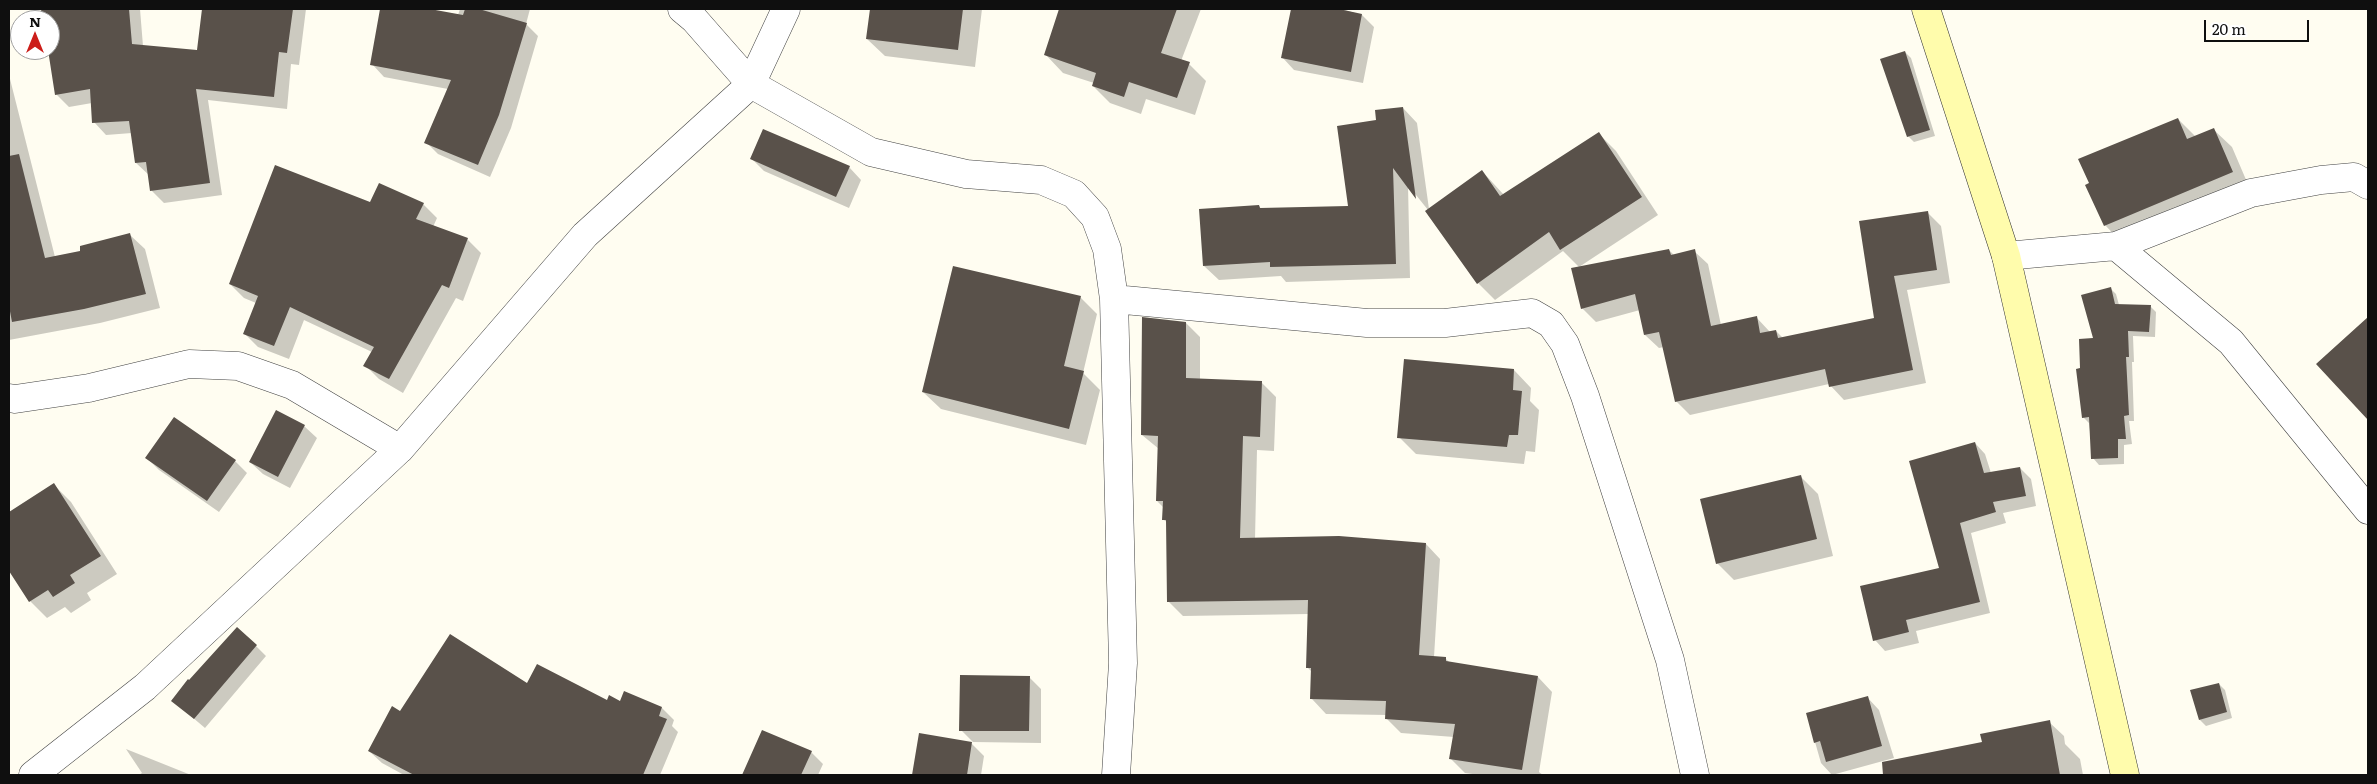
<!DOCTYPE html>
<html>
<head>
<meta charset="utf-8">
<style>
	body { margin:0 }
	#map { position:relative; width:2377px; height:784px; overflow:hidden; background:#fffdf1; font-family:Literata,serif }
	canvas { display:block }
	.frame { position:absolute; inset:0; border:10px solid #0f0f0f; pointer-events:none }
	.north { position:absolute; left:10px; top:10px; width:50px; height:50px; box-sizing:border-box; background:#fff; border:1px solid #9f9f9f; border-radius:50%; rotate:0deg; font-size:14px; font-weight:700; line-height:20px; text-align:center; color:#0f0f0f }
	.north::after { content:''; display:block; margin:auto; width:18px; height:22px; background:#cc1e1a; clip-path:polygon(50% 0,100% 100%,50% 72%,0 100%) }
	.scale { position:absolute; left:2204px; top:20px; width:105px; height:22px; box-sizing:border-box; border:2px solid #0f0f0f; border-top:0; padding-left:6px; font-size:15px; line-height:18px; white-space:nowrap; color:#0f0f0f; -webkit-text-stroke:4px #fff; paint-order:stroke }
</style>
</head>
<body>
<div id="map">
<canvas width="2377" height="784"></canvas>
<div class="frame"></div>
<div class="north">N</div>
<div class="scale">20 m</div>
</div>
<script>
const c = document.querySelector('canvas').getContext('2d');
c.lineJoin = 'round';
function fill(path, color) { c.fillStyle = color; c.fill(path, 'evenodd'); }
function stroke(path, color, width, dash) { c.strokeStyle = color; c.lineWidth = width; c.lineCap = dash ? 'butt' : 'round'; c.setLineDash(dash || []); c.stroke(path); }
fill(new Path2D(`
	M 41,9 L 140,9 L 143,46 L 198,51 L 204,9 L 306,9 L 299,65 L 291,64 L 287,109 L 208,100 L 222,195 L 164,203 L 152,191 L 150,176 L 136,163 L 132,133 L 106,135 L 94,122 L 92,103 L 69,107 L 56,94 L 49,50 L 50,20 L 42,20 Z
	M 382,9 L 423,9 L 458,15 L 460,9 L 530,9 L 526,24 L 538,36 L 511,128 L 490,177 L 438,154 L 426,142 L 448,89 L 384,77 L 372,64 Z
	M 871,9 L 982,9 L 975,67 L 885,56 L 867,39 Z
	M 1077,9 L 1201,9 L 1181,61 L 1189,64 L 1206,81 L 1195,115 L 1146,99 L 1141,114 L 1110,103 L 1093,86 L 1094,83 L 1063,73 L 1046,55 L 1071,25 Z
	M 1292,9 L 1341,9 L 1362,15 L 1374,27 L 1363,83 L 1294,70 L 1282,57 Z
	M 1905,52 L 1911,58 L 1935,136 L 1914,142 L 1908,136 Z
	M 9,75 L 55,257 L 82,252 L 130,235 L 145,249 L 160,308 L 100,323 L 9,340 Z
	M 1403,108 L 1417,123 L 1429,209 L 1482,171 L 1504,195 L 1599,134 L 1616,151 L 1658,215 L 1579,267 L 1563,251 L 1495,300 L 1478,283 L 1428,210 L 1408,185 L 1410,278 L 1286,282 L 1281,276 L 1219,280 L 1204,266 L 1259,206 L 1262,210 L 1350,207 L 1378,122 Z
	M 2178,119 L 2196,137 L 2214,130 L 2232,147 L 2250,189 L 2122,243 L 2105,225 Z
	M 752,159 L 849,167 L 861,180 L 849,208 L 764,171 Z
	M 371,204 L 423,204 L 437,218 L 433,227 L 467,239 L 481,253 L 463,301 L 456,298 L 403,393 L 379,379 L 365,365 L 372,352 L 304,320 L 289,359 L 258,347 L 244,333 L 256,303 L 244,298 L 230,284 Z
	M 1927,212 L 1941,226 L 1950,283 L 1907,290 L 1926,383 L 1844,400 L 1829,384 L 1690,415 L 1676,401 L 1664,347 L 1659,348 L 1645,335 L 1640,310 L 1596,322 L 1582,308 L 1669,250 L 1674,255 L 1694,251 L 1708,264 L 1721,325 L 1756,317 L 1770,332 L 1776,331 L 1783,338 L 1875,319 L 1861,222 Z
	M 2110,288 L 2116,294 L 2119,305 L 2150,306 L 2156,312 L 2155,337 L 2133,336 L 2134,362 L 2132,362 L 2134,421 L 2129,421 L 2132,444 L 2124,445 L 2124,464 L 2099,465 L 2093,458 L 2089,423 L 2083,417 L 2081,369 L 2095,339 Z
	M 1080,297 L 1097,314 L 1083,373 L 1100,390 L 1086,445 L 941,409 L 923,392 Z
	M 2368,318 L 2368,418 L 2318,364 Z
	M 1186,323 L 1200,337 L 1200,380 L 1261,382 L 1276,397 L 1274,451 L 1257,450 L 1255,539 L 1426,544 L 1440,559 L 1434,657 L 1445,658 L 1450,663 L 1538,677 L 1552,692 L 1539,772 L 1543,775 L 1480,775 L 1465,773 L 1450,758 L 1454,737 L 1401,733 L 1386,718 L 1387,715 L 1326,714 L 1312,699 L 1312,672 L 1307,667 L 1309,614 L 1183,616 L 1168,601 L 1168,523 L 1164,520 L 1164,508 L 1157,501 L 1159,449 L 1142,435 Z
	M 1514,370 L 1531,388 L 1530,401 L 1539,410 L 1535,452 L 1526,451 L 1524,464 L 1416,454 L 1399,437 Z
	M 304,426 L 317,438 L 290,488 L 263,474 L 250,462 Z
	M 1975,443 L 1985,454 L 1991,473 L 2020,468 L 2031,479 L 2036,506 L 2003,513 L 2006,523 L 1971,533 L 1990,613 L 1916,631 L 1919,643 L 1885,651 L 1875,640 L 1941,569 Z
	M 147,458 L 235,461 L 247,473 L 219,512 L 159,470 Z
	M 1801,477 L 1818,494 L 1833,556 L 1734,580 L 1717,563 Z
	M 54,485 L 71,502 L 117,574 L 87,593 L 91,600 L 71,613 L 65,607 L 47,618 L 30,601 L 9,569 L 9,514 Z
	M 256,646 L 266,656 L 205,728 L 172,700 L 189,682 Z
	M 1029,677 L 1041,689 L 1041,743 L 973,742 L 961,730 Z
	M 2219,684 L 2225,690 L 2232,718 L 2206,726 L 2200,720 Z
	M 527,685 L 607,702 L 621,702 L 625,693 L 662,708 L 674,720 L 672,726 L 678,732 L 660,775 L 404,775 L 382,763 L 369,751 L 400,712 Z
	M 1867,697 L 1879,710 L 1894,758 L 1832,775 L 1821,763 L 1807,714 Z
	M 2049,722 L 2064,736 L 2065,744 L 2080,759 L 2083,775 L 1914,775 L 1911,757 L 1983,743 Z
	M 762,731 L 811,752 L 823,764 L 818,775 L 743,775 Z
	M 920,735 L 972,744 L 984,756 L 981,775 L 913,775 Z
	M 126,749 L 191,775 L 139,775 L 142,773 Z`), '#0003');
fill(new Path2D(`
	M 41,9 L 129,9 L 132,44 L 197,50 L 202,9 L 293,9 L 287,53 L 279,52 L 274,97 L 196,89 L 210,183 L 150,191 L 146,162 L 135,163 L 129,121 L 92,123 L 90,89 L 55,95 L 48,50 L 50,50 L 50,20 L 43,20 Z
	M 380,9 L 430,9 L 463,15 L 465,9 L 479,9 L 527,23 L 499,115 L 478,165 L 424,143 L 451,80 L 370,65 Z
	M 870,9 L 963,9 L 958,50 L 866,39 Z
	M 1059,9 L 1177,9 L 1161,53 L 1190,62 L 1177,98 L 1129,82 L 1124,97 L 1092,86 L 1096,73 L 1044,55 Z
	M 1291,9 L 1339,9 L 1362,14 L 1351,72 L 1281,58 Z
	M 1905,51 L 1930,130 L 1907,137 L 1880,59 Z
	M 1403,107 L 1416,199 L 1393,168 L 1396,264 L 1270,267 L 1270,262 L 1203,266 L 1199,209 L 1259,205 L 1260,208 L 1348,206 L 1337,126 L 1376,120 L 1375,110 Z
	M 2178,118 L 2187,139 L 2214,128 L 2233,172 L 2104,226 L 2085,185 L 2089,183 L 2078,159 Z
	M 763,129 L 850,166 L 836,197 L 750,159 Z
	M 1599,132 L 1642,197 L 1560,250 L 1549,232 L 1477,284 L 1425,211 L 1482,170 L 1500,196 Z
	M 19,154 L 45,258 L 80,251 L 80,246 L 130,233 L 146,294 L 84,309 L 12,322 L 9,306 L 9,156 Z
	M 275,165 L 370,202 L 379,183 L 424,203 L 416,219 L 468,238 L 449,288 L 442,285 L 389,379 L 363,366 L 374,347 L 290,307 L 274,346 L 243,334 L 258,296 L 229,284 Z
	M 1928,211 L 1937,270 L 1894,276 L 1913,370 L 1829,387 L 1825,369 L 1675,402 L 1659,332 L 1644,335 L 1635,294 L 1581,309 L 1571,268 L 1669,249 L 1671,255 L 1695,249 L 1711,326 L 1757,316 L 1760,333 L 1776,330 L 1778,338 L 1874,318 L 1859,221 Z
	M 953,266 L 1081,296 L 1064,366 L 1084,371 L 1069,429 L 922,392 Z
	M 2111,287 L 2115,304 L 2151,305 L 2149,332 L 2128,331 L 2129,357 L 2126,357 L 2129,415 L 2124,416 L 2126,439 L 2118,439 L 2118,458 L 2091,459 L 2089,417 L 2082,418 L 2076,369 L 2080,368 L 2079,339 L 2093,338 L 2081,295 Z
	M 1142,317 L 1186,322 L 1186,378 L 1262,381 L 1260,437 L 1243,436 L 1240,538 L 1339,536 L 1426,543 L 1419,655 L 1446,657 L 1446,661 L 1538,676 L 1522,770 L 1449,759 L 1455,724 L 1385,719 L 1386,701 L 1310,699 L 1311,668 L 1306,668 L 1308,600 L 1167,602 L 1166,520 L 1162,520 L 1163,501 L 1156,501 L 1158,436 L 1141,435 Z
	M 2368,317 L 2368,420 L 2316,364 Z
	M 1404,359 L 1514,369 L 1513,390 L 1522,391 L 1518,435 L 1509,435 L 1507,447 L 1397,438 Z
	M 276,410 L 305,425 L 278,477 L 249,462 Z
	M 174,417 L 236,460 L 207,501 L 145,458 Z
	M 1975,442 L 1984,473 L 2020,467 L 2026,496 L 1993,502 L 1996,512 L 1960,523 L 1980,602 L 1906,620 L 1909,632 L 1873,641 L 1860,586 L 1939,568 L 1909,461 Z
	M 1801,475 L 1817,539 L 1716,564 L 1700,499 Z
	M 54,483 L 101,556 L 70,575 L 75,583 L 53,597 L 48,590 L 29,602 L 9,571 L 9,512 Z
	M 237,627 L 257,645 L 194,719 L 171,701 L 188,679 L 189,680 Z
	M 450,634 L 527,683 L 537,664 L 607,700 L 609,695 L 620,701 L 624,691 L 662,707 L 659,716 L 667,719 L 643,775 L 414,775 L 368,751 L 392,706 L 400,711 Z
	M 960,675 L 1030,676 L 1029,731 L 959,731 Z
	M 2219,683 L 2227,712 L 2199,720 L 2190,690 Z
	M 1868,696 L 1882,746 L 1826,762 L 1820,741 L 1814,743 L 1806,713 Z
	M 2050,720 L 2060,775 L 1883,775 L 1882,762 L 1982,742 L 1980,734 Z
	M 762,730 L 812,751 L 801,775 L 742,775 Z
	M 919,733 L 972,742 L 967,775 L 912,775 Z`), '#59514a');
const street = new Path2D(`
	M 682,9 L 694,19 L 751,84 L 871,152 L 966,174 L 1041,180 L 1074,194 L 1095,217 L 1107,249 L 1114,299 L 1123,663 L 1116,775
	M 2116,246 L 2231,342 L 2368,510
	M 2006,256 L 2116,246 L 2251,193 L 2321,180 L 2354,177 L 2368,185
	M 1114,299 L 1367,323 L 1445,323 L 1532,313 L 1551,324 L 1565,344 L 1585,396 L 1670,660 L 1695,775
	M 9,398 L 15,399 L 89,388 L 189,364 L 238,366 L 292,385 L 400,449
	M 33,775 L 145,687 L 400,449 L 585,235 L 751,84 L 786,9`);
const secondary = new Path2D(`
	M 1926,9 L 2006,256 L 2125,775`);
stroke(street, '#424242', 29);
stroke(secondary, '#313131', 29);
stroke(street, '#fff', 28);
stroke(secondary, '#fffcac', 28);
</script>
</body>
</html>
